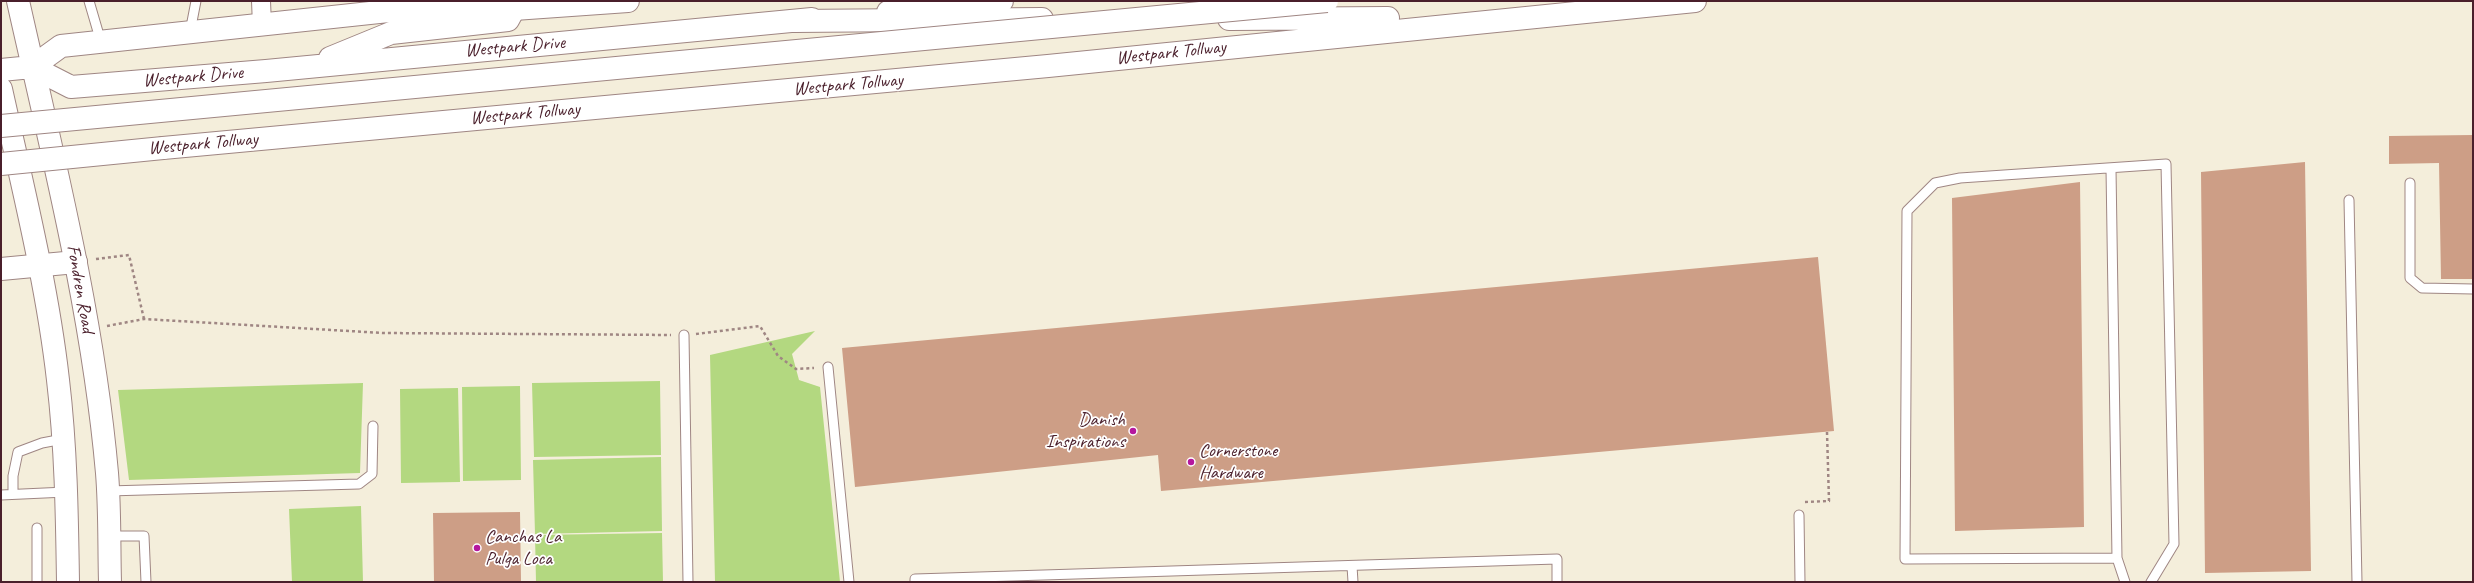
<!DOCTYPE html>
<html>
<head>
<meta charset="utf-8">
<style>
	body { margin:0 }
	#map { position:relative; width:2474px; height:583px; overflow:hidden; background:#f4eedb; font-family:Caveat,sans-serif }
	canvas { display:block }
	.frame { position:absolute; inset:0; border:2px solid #4a1f2b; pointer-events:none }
</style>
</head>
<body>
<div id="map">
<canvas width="2474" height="583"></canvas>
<div class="frame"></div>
</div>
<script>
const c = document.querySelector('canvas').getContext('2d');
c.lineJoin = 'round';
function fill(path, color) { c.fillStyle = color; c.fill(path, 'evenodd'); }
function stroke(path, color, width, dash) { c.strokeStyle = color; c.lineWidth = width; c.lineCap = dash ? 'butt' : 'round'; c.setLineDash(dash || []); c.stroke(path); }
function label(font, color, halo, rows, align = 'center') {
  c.font = font + ' Caveat,sans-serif'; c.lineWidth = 3.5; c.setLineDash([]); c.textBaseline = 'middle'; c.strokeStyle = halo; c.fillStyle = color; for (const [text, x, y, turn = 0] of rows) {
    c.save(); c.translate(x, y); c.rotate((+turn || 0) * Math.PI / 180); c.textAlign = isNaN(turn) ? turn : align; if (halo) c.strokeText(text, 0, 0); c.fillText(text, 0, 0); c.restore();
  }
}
fill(new Path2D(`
	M 815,331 L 792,354 L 799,380 L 820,387 L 840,582 L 715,582 L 710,355 Z
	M 660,381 L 661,455 L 534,457 L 532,383 Z
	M 363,383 L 360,473 L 129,480 L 118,390 Z
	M 520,386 L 521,480 L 463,481 L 462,387 Z
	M 458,388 L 460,482 L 401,483 L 400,389 Z
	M 661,457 L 662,531 L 535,534 L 533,460 Z
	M 361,506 L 363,582 L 292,582 L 289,509 Z
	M 662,533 L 663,582 L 536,582 L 535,535 Z`), '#b3d880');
fill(new Path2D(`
	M 2473,135 L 2473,279 L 2441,279 L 2439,163 L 2389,164 L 2389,136 Z
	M 2305,162 L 2311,571 L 2205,573 L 2201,172 Z
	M 2080,182 L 2084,527 L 1955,531 L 1952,198 Z
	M 1818,257 L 1834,431 L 1161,491 L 1158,455 L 855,487 L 842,348 Z
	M 520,512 L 521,582 L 434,582 L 433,513 Z`), '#cd9e86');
const lane = new Path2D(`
	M 89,1 L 101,42
	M 190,32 L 196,1
	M 2111,169 L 2117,558 L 2125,582
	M 2410,183 L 2410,278 L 2422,288 L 2473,289
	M 2349,200 L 2357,582
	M 684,335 L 688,582
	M 828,367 L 849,582
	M 108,491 L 359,484 L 372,474 L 373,426
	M 13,494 L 13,476 L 18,452 L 42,443 L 63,439
	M 1,495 L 66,492
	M 1799,515 L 1800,582
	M 37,528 L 37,582
	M 109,536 L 144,536 L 146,582
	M 2117,558 L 1905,559 L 1907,211 L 1935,183 L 1960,178 L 2166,164 L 2174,544 L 2151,582
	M 1352,566 L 1353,582
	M 915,582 L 915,579 L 1557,559 L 1557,582`);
const street = new Path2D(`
	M 261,1 L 262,25`);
const secondary = new Path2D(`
	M 18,1 C 53,157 93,314 107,473 C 110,509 109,546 110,582
	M 888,12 L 1002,1
	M 330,58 L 391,33 L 508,20 L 514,9 L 514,1
	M 32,67 L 71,87 L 266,71 L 812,19
	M 1,70 L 32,67 L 61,46 L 482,1
	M 1,89 C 22,184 47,283 58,380 C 66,447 67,515 68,582`);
const highway = new Path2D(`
	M 484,1 L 514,9 L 628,1
	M 1229,19 L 1388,18
	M 793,21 L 1042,19
	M 163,148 L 1048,66 L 1695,1
	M 1,269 L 76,262`);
stroke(lane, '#9f8683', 11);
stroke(street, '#9f8683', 20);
stroke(secondary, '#9f8683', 24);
stroke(highway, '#9f8683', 24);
stroke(new Path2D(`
	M 96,259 L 129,255 L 144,319
	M 107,326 L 144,319 L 383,333 L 671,335
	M 696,334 L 760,326 L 778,356 L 796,369 L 814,368
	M 1805,502 L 1829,501 L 1827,432`), '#9f8683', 2.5, [3, 3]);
stroke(lane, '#fff', 9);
stroke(street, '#fff', 18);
stroke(secondary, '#fff', 22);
stroke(highway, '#fff', 22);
const highwayBridge = new Path2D(`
	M 1,126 L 1327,1
	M 1,164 L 163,148`);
stroke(highwayBridge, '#9f8683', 24, []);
stroke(highwayBridge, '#fff', 22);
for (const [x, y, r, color] of [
	[1133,431,4,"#b5179e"],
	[1191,462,4,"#b5179e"],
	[477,548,4,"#b5179e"]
]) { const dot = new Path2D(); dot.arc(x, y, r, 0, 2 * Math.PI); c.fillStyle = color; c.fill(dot); stroke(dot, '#fff', 1.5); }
label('19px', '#4a1f2b', '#fff', [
	["Westpark Drive",515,47,-5],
	["Westpark Tollway",1171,53,-6],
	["Westpark Drive",193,77,-5],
	["Westpark Tollway",848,85,-5],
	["Westpark Tollway",525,114,-5],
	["Westpark Tollway",203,144,-5],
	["Fondren Road",80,289,80]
]);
label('19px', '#4a1f2b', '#fff', [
	["Danish",1125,420,"right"],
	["Inspirations",1125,442,"right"],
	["Cornerstone",1199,451],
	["Hardware",1199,473],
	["Canchas La",485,537],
	["Pulga Loca",485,559]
], 'left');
</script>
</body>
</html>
